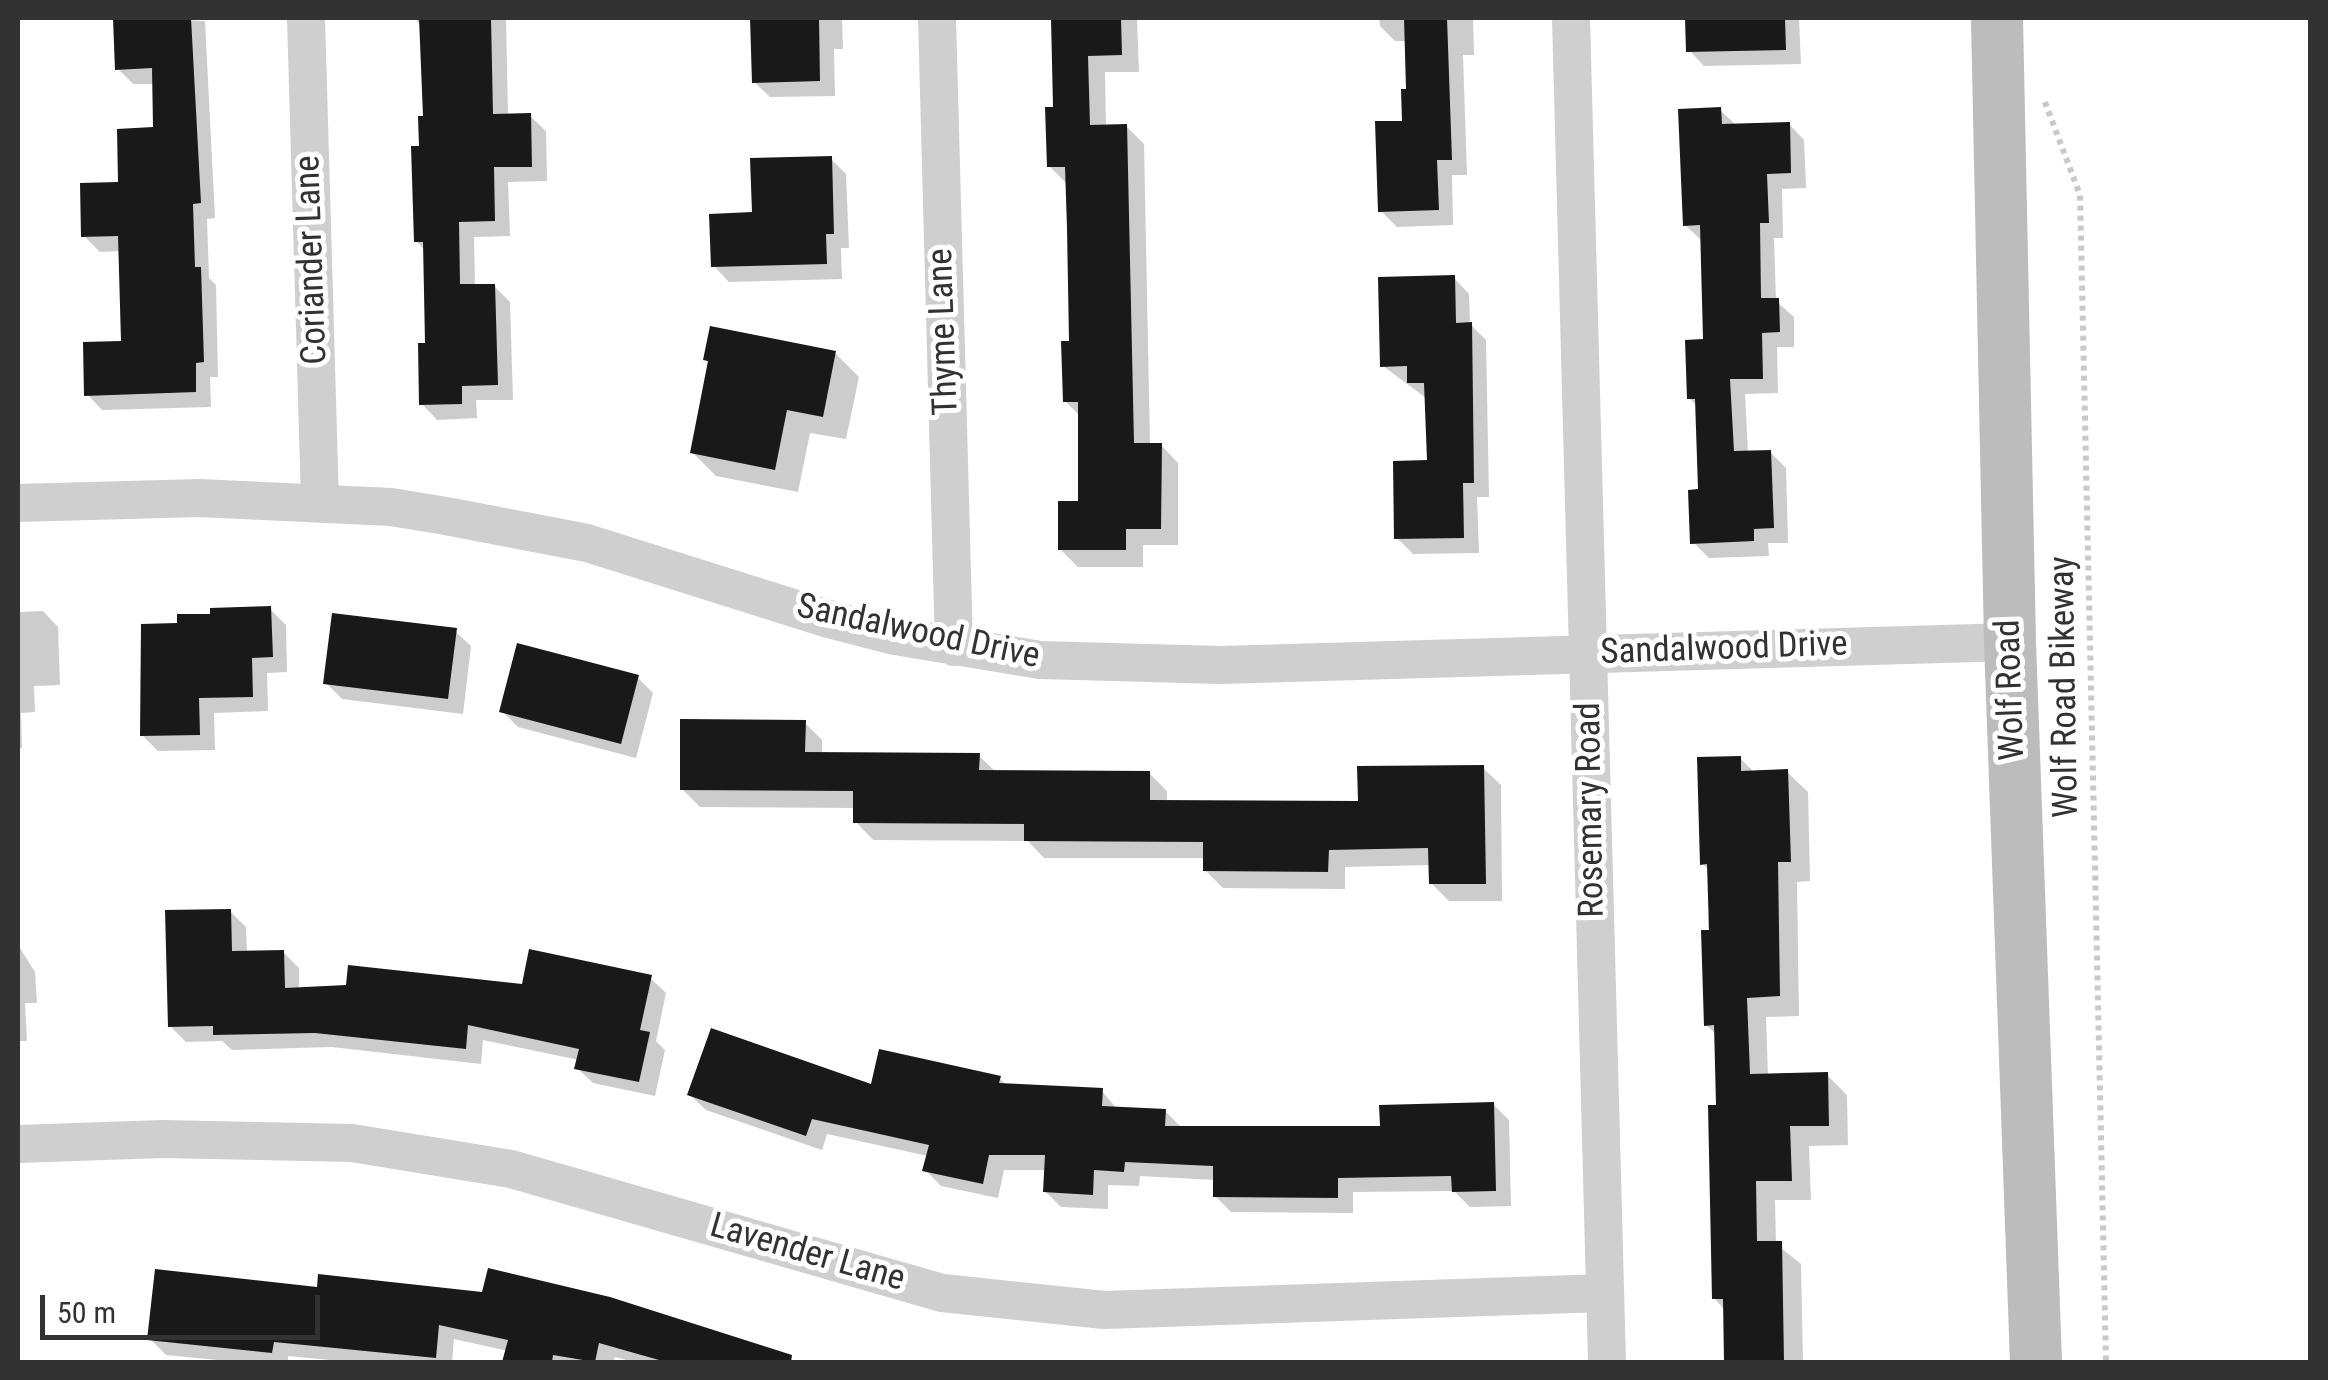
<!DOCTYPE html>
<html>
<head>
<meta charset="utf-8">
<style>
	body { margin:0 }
	#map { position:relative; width:2328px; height:1380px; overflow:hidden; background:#fff; font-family:"Roboto Condensed",sans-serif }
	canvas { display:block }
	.frame { position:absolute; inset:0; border:20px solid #323232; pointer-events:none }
	.scale { position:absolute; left:40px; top:1295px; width:280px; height:45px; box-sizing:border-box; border:5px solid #323232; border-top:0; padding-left:12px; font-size:30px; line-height:35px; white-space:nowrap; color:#323232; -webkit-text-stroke:8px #fff; paint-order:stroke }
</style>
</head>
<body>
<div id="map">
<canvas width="2328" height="1380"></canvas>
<div class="frame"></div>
<div class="scale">50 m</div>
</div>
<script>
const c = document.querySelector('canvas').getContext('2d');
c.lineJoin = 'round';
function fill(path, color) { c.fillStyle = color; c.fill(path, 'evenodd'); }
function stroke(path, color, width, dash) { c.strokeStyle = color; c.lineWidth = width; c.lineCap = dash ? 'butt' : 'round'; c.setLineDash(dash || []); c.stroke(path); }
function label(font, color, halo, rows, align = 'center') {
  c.font = font + ' "Roboto Condensed",sans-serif'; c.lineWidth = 10; c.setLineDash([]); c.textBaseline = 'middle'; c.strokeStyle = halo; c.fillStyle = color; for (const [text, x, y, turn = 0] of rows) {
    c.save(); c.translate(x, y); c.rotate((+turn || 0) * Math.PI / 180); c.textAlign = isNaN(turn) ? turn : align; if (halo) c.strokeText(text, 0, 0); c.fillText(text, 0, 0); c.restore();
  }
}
fill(new Path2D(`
	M 115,18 L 205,21 L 215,218 L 207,219 L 209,278 L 216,285 L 218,377 L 210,377 L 211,407 L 102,410 L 87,394 L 124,343 L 121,251 L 100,252 L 84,236 L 156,130 L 155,84 L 133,84 L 117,68 Z
	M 415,18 L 506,18 L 508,116 L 530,116 L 546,131 L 547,181 L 508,182 L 510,236 L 474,237 L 475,287 L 494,286 L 510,302 L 513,400 L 476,400 L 477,418 L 437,420 L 422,404 L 428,345 L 425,250 L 416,241 L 425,118 L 422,28 Z
	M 753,18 L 842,18 L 843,49 L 834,49 L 835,96 L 770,97 L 754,82 Z
	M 1054,18 L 1137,18 L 1139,72 L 1105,72 L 1106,127 L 1126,126 L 1144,144 L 1150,445 L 1161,445 L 1178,463 L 1178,545 L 1143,545 L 1143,567 L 1078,567 L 1060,549 L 1081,503 L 1081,417 L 1065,401 L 1072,343 L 1068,185 L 1049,166 L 1056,110 Z
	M 1379,18 L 1473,18 L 1474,55 L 1463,55 L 1467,175 L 1452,175 L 1453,225 L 1397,227 L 1381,211 L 1409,91 L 1408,41 L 1395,41 L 1380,26 Z
	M 1688,18 L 1799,18 L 1801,64 L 1704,66 L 1689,50 Z
	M 1720,110 L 1737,126 L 1789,124 L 1804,140 L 1806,188 L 1782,189 L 1783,238 L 1774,238 L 1776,301 L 1794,317 L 1794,347 L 1777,347 L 1778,393 L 1745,394 L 1748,453 L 1770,452 L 1786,468 L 1788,543 L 1768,543 L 1769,556 L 1709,558 L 1693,542 L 1701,492 L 1697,406 L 1689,398 L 1706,341 L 1701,240 L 1685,225 Z
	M 831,159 L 846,174 L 849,248 L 841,248 L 842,279 L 729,282 L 714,266 L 754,214 Z
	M 1454,278 L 1469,294 L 1470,324 L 1486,340 L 1489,497 L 1477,497 L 1479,553 L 1413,554 L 1397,538 L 1429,463 L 1426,398 L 1383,366 Z
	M 835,353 L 859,377 L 846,439 L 810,433 L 798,492 L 716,476 L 692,452 L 710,364 L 705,359 Z
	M 270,609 L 286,625 L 287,672 L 267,673 L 268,711 L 214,713 L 215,750 L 158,751 L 142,735 L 179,625 Z
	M 43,611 L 58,627 L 60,685 L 34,686 L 35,712 L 21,713 L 22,748 L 18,748 L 18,612 Z
	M 455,631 L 471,646 L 463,714 L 342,699 L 326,683 Z
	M 637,677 L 653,693 L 636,758 L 518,727 L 502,711 Z
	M 804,722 L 822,740 L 822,754 L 978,755 L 996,772 L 1149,773 L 1167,791 L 1167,802 L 1360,803 L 1483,768 L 1501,785 L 1502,901 L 1449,901 L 1431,883 L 1431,865 L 1345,867 L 1345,889 L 1223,888 L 1205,870 L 1205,858 L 1044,858 L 1028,841 L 873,840 L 856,822 L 856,808 L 700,807 L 682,789 Z
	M 1740,758 L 1755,773 L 1787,772 L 1808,792 L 1810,881 L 1797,882 L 1799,1016 L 1766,1017 L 1768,1076 L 1827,1075 L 1847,1095 L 1848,1145 L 1809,1146 L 1811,1200 L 1775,1200 L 1776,1244 L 1801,1264 L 1803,1362 L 1727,1362 L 1725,1310 L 1714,1298 L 1717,1035 L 1706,1025 L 1710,871 L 1702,863 Z
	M 230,911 L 246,927 L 247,953 L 283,952 L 299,968 L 299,990 L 524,986 L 650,978 L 666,993 L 656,1041 L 665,1050 L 655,1096 L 593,1083 L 577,1068 L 579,1060 L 483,1040 L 481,1064 L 332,1047 L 232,1050 L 222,1041 L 186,1042 L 170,1026 Z
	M 18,945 L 35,972 L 37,1003 L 25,1003 L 27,1041 L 18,1041 Z
	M 999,1078 L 1007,1086 L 1101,1090 L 1117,1109 L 1165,1111 L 1181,1127 L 1383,1129 L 1493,1104 L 1509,1120 L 1511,1206 L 1470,1207 L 1454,1191 L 1353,1192 L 1353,1213 L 1231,1212 L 1215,1196 L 1215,1180 L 1140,1176 L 1139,1186 L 1108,1185 L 1108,1209 L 1061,1207 L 1045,1191 L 1046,1170 L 1004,1170 L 998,1198 L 941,1186 L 925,1170 L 928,1156 L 827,1134 L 822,1150 L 706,1110 L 690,1095 Z
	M 157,1272 L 755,1356 L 777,1362 L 634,1362 L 615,1357 L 613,1362 L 507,1362 L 508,1351 L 454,1339 L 452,1362 L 351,1362 L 288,1356 L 288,1362 L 238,1362 L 166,1355 L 150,1339 Z`), '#0003');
fill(new Path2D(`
	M 113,18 L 191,18 L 201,203 L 193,204 L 195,267 L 201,267 L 204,362 L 196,363 L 196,392 L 84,396 L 83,342 L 121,341 L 118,236 L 81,237 L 80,183 L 118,182 L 117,129 L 153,127 L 152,68 L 115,70 Z
	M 419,18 L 491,18 L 493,114 L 531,113 L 532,167 L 494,167 L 495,221 L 459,222 L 460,284 L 495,284 L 498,385 L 462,386 L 462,404 L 419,405 L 418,343 L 425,343 L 423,242 L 414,242 L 411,146 L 419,146 L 418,116 L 423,116 Z
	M 750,18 L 819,18 L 820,81 L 752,83 Z
	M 1051,18 L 1121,18 L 1122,55 L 1088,56 L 1090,125 L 1127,124 L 1134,443 L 1162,443 L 1161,529 L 1126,529 L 1126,550 L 1058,550 L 1058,501 L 1078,501 L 1078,402 L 1063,402 L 1061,341 L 1069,341 L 1067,228 L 1065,167 L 1047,167 L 1045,107 L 1053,107 Z
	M 1404,18 L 1447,18 L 1452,160 L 1437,160 L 1439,210 L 1378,212 L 1375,121 L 1402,121 L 1401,89 L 1406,89 Z
	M 1685,18 L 1785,18 L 1786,50 L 1686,52 Z
	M 1721,107 L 1722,124 L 1790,122 L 1791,173 L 1767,174 L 1769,223 L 1760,223 L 1761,298 L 1779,298 L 1780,332 L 1762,333 L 1763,379 L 1730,379 L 1734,451 L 1771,450 L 1774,528 L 1754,529 L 1754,541 L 1690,544 L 1688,490 L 1698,489 L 1695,399 L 1687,399 L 1685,340 L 1703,339 L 1700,225 L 1683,226 L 1678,109 Z
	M 832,156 L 834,234 L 826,234 L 827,264 L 711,267 L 709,214 L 752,212 L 750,158 Z
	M 1455,275 L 1456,323 L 1472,322 L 1474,483 L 1463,483 L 1464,538 L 1394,539 L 1393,461 L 1427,460 L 1424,383 L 1407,383 L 1407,366 L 1380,367 L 1378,277 Z
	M 710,326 L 836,351 L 823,417 L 787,410 L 775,470 L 690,453 L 708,361 L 703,360 Z
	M 271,606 L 273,657 L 252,658 L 253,697 L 199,698 L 200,735 L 140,736 L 141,624 L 177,623 L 177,614 L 210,614 L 210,608 Z
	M 332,613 L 457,628 L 448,699 L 323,684 Z
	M 517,643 L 639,675 L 621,744 L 499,712 Z
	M 680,719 L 806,720 L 805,752 L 980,753 L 979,770 L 1150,771 L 1150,800 L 1358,801 L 1357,766 L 1484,765 L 1486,884 L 1429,884 L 1428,848 L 1329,850 L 1328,872 L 1203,871 L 1203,842 L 1024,841 L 1024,824 L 853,823 L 853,791 L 680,790 Z
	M 1741,756 L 1741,771 L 1788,769 L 1791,862 L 1778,862 L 1780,996 L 1747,998 L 1750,1074 L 1828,1072 L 1829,1126 L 1790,1126 L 1792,1181 L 1756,1181 L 1757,1241 L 1782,1241 L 1784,1362 L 1724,1362 L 1723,1299 L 1712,1299 L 1708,1105 L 1716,1105 L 1714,1025 L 1704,1026 L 1701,930 L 1709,930 L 1707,864 L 1700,865 L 1697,757 Z
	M 231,909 L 232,951 L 284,950 L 285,988 L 346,985 L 348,965 L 522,984 L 529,949 L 652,975 L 640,1030 L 650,1032 L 639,1082 L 574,1069 L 579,1049 L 468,1025 L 466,1049 L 315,1033 L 213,1035 L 213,1026 L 168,1027 L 165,910 Z
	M 711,1028 L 871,1084 L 879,1049 L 1001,1076 L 999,1083 L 1103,1088 L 1102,1106 L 1166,1109 L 1165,1126 L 1380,1126 L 1379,1105 L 1494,1102 L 1496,1191 L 1452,1192 L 1451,1176 L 1338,1178 L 1338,1198 L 1213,1197 L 1213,1166 L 1125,1162 L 1124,1172 L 1094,1170 L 1093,1195 L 1043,1192 L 1045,1155 L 989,1155 L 983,1184 L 922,1171 L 929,1145 L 812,1119 L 806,1136 L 687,1095 Z
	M 488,1268 L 610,1297 L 792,1355 L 791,1362 L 666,1362 L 599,1343 L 595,1362 L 553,1355 L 552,1362 L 502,1362 L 508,1340 L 439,1325 L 436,1358 L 274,1342 L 272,1353 L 147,1340 L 155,1269 L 317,1287 L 318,1274 L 482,1292 Z`), '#191919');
stroke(new Path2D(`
	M 2045,102 L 2080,195 L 2106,1362`), '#c9c9c9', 6, [5, 5]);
stroke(new Path2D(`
	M 306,18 L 320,502
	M 937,18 L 954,647
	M 1571,18 L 1607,1362
	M 18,503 L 199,498 L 391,507 L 446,516 L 587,543 L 825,618 L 895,636 L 1040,660 L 1221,665 L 2010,642
	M 18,1144 L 163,1139 L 352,1143 L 511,1169 L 942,1293 L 1104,1310 L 1604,1293`), '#cfcfcf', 38);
stroke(new Path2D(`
	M 1997,18 L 2010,642 L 2036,1362`), '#bcbcbc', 52);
label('35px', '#323232', '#fff', [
	["Coriander Lane",313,260,-92],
	["Thyme Lane",945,332,-92],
	["Sandalwood Drive",918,633,12],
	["Sandalwood Drive",1724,650,-2],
	["Wolf Road Bikeway",2066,687,-91],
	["Wolf Road",2012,690,-92],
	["Rosemary Road",1592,810,-91],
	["Lavender Lane",807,1254,16]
]);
</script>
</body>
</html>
